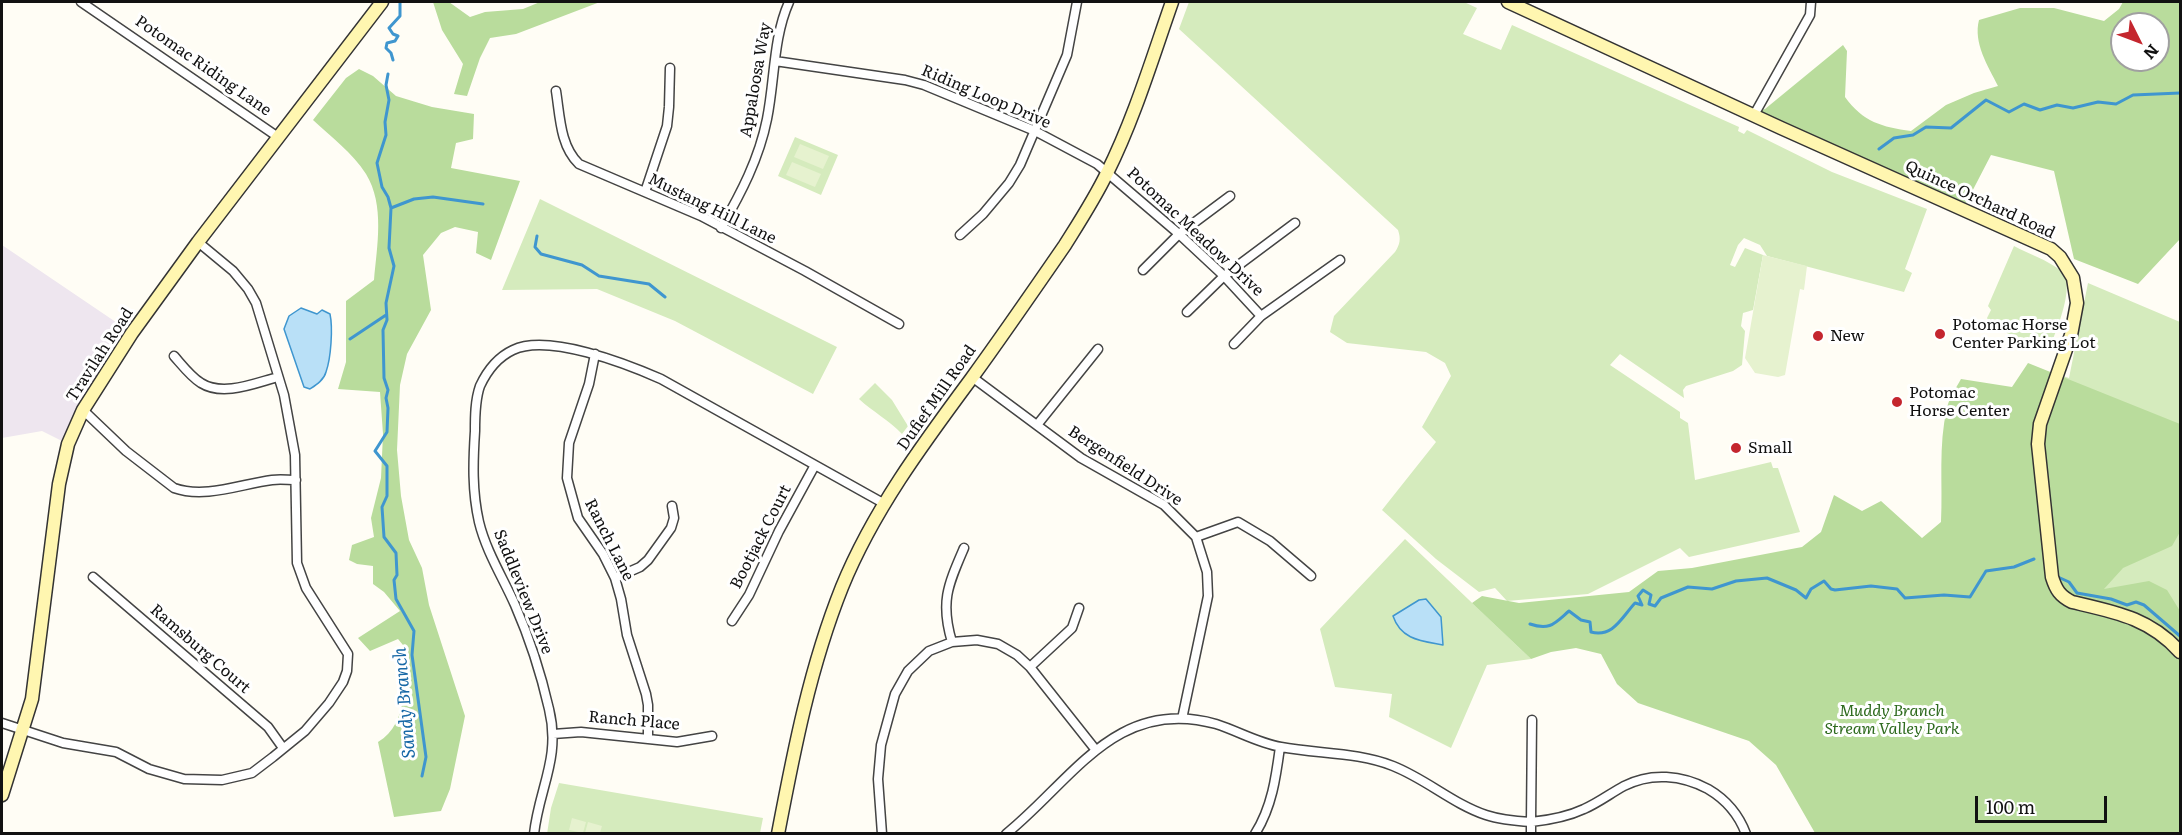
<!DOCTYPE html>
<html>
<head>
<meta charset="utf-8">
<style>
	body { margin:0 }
	#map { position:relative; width:2182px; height:835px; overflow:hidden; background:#fffdf5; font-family:Literata,serif }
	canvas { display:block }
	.frame { position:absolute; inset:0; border:3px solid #111; pointer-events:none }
	.north { position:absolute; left:2110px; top:12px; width:60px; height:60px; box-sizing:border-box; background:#fff; border:2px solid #a0a0a0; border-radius:50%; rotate:132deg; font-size:16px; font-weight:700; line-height:24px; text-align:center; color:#111 }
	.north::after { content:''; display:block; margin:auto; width:21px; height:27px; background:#c4262e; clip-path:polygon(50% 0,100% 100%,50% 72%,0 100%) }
	.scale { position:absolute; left:1975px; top:796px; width:132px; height:27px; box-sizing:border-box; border:3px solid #111; border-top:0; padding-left:8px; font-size:18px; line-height:21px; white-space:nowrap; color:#111; -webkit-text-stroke:4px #fff; paint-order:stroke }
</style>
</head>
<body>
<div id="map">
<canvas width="2182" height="835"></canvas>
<div class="frame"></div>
<div class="north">N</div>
<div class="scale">100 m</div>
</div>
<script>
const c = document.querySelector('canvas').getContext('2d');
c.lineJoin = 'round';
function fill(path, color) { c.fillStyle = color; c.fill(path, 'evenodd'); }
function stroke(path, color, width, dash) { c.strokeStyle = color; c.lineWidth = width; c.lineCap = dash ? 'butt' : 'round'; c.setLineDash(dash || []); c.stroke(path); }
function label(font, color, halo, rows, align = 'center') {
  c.font = font + ' Literata,serif'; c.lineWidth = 6; c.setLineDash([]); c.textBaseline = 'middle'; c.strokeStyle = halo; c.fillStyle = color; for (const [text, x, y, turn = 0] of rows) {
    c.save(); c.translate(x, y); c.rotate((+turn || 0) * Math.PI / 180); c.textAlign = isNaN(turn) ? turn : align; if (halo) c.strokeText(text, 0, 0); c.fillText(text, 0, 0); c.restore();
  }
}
fill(new Path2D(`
	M 2,245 L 132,333 L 68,444 L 42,431 L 2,438 Z`), '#eee6ef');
fill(new Path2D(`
	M 1189,2 L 1464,2 L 1477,8 L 1463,34 L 1501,50 L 1512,25 L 1739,127 L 1738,131 L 1744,134 L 1747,130 L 1832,172 L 1927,209 L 1905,269 L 1912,273 L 1904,292 L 1767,256 L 1760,245 L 1744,238 L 1738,245 L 1730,265 L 1735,267 L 1745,248 L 1763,255 L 1753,310 L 1743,313 L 1741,326 L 1745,331 L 1742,365 L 1733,371 L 1686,386 L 1683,390 L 1684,398 L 1620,354 L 1610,365 L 1680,412 L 1680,418 L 1688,423 L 1695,480 L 1771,462 L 1773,468 L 1778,468 L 1800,532 L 1689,557 L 1680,548 L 1588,594 L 1507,601 L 1495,588 L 1479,592 L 1436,559 L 1382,510 L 1436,442 L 1422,427 L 1451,376 L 1445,363 L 1426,352 L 1347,343 L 1330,332 L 1334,316 L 1395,252 C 1400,244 1401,239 1398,230 L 1179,29 Z
	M 795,137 L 838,155 L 821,195 L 778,176 Z
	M 540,199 L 837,347 L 813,394 L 675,321 L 597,289 L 502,290 Z
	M 2014,246 C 2029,254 2047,260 2060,270 C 2078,283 2055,333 2049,350 L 1992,327 L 1987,318 L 1991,310 L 1988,306 Z
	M 2088,283 L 2180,322 L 2180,648 L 2073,599 L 2060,375 L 2069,378 Z
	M 875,383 L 892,400 L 908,426 L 902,434 C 889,420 873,412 859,399 Z
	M 1405,539 L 1531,659 L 1487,665 L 1451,748 L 1389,717 L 1392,694 L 1335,687 L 1320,629 Z
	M 559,783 L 763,818 L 760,833 L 547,834 L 551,808 Z`), '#d5ebbd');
fill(new Path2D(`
	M 433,2 L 449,2 L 470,17 L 485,12 L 523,9 L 540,2 L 600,2 L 516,34 L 490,38 L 480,58 L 467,96 L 454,94 L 463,64 L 442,30 Z
	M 2123,2 L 2180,2 L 2180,239 L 2138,284 L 2074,259 L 2054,171 L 1991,155 L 1963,209 L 1750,114 L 1765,109 L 1843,45 L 1847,51 L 1845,97 C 1863,122 1882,127 1911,131 L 1946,105 L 1974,93 L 1998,86 C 1988,66 1973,43 1979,20 L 2020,8 L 2054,8 L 2104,21 L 2119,9 ZM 2122,24 L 2158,24 L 2158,60 L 2122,60 Z
	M 359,69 L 373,76 L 396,96 L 432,107 L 474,114 L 473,139 L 456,143 L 451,168 L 520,181 L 491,260 L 476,253 L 478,232 L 455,227 L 441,233 L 423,255 L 431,310 L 407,354 L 400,385 L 397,450 L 401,496 L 409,540 L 422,568 L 429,605 L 465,716 L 450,789 L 441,811 L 394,817 L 378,742 C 410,723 405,677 403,645 L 398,639 L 370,651 L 358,638 L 400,611 L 384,592 L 373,584 L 373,566 L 357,564 L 349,560 L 352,545 L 374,537 L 371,518 L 381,478 L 383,434 L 380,392 L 338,389 L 346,362 L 346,301 L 374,280 C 377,246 385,205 366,174 C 352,152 331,137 313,120 L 346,78 Z
	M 2028,363 L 2180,424 L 2180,532 L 2172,546 L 2123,568 L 2104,589 L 2149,581 L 2167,590 L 2180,611 L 2180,833 L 1815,833 L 1776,765 L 1749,741 L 1638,703 L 1617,684 L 1601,654 L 1576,648 L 1551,652 L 1531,659 L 1472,603 L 1482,596 L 1519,603 L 1629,592 L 1658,571 L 1692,568 L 1802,547 L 1821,532 L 1834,495 L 1862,511 L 1881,501 L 1922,538 L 1941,522 C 1943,484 1938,446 1947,408 C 1949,398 1956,388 1961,379 L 2012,387 Z`), '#b9dc9c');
fill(new Path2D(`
	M 800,144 L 829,156 L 823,169 L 794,157 Z
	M 792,162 L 821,174 L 815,187 L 786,175 Z
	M 1763,255 L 1807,266 L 1804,290 L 1800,289 L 1785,375 L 1778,377 L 1755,373 L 1745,358 Z
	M 572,818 L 586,822 L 583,833 L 569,830 Z
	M 588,822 L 602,826 L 600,833 L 585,833 Z`), '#e6f2cf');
const water = new Path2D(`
	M 301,308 L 317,314 L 322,310 L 330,314 C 333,328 331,358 326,372 C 324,380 316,385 310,389 L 304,387 L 284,329 L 289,316 Z
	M 1426,599 L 1441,617 L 1443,645 C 1422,641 1401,640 1393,616 L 1419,600 Z`);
fill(water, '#b9e0f7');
stroke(water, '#3f96cf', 1.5);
stroke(new Path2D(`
	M 393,60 L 391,53 L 386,48 L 387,43 L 395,41 L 398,36 L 393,34 L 389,28 L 400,16 L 400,2
	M 388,74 L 386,85 L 389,100 L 385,122 L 386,135 L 377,163 L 382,187 L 388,197 L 391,208 L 389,248 L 394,266 L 386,303 L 387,320 L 383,330 L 384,378 L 388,390 L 386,398 L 388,408 L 387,432 L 375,451 L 387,466 L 387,496 L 382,507 L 384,537 L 396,553 L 397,575 L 394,580 L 396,599 L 414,631 L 412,655 L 426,757 L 422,776
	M 1879,149 L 1894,138 L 1913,135 L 1926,127 L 1951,128 L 1986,100 L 2009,112 L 2024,104 L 2040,110 L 2057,105 L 2073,108 L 2098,102 L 2116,104 L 2133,95 L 2180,93
	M 391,208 L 414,199 L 433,197 L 483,204
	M 537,236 L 535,247 L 541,254 L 582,265 L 599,276 L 649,284 L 665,297
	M 350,339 L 386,315
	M 2058,577 L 2069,582 L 2077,593 L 2111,599 L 2127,605 L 2136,602 L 2144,605 L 2180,636
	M 1530,624 C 1550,631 1555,623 1569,611 L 1581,620 L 1590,622 L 1591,632 C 1613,638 1622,617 1635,603 L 1642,605 L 1638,596 L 1643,590 L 1651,595 L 1649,604 L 1655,606 L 1661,598 L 1688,587 L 1712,589 L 1736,581 L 1767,578 L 1796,590 L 1806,598 L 1811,589 L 1824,581 L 1831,589 L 1835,590 L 1871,586 L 1897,589 L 1905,598 L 1944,595 L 1970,597 L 1986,571 L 2014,567 L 2034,559`), '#3f96cf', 3);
const street = new Path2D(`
	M 81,2 L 278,137
	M 775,61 L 905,80 L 924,85 L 1035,131 L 1097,164 L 1179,234 L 1224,276 L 1261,316
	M 556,91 C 560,116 560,146 579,164 L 701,216 L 805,271 L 899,324
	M 1754,115 L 1810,15 L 1811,2
	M 645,192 L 667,126 L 669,107 L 670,68
	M 721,228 C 741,193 759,159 767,119 C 775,79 773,38 789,2
	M 960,235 L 983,214 L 1009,183 L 1020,165 L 1067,55 L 1077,2
	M 1143,270 L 1179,234 L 1230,196
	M 1187,312 L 1224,276 L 1295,223
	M 1234,344 L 1261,316 L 1340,260
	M 595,354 L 589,384 L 569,443 L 567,478 L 578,518 L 603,554 L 615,578 L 621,599 L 627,635 L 646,694 L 648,705 L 648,739
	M 174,356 C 182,365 191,377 201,383 C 223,397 255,383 278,377
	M 972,377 L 1081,458 L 1164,505 L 1196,537 L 1207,572 L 1208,596 L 1182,719
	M 83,410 L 126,451 L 174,488 C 205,499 241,484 272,480 C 280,479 288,480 296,480
	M 1037,425 L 1098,349
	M 1196,537 L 1238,522 L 1270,541 L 1311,576
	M 93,577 L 268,727 L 283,748
	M 615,578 L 640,567 L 648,560 L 671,528 L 674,518 L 672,506
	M 732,621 L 749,595 L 779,531 L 815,465
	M 952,642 C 940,602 948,585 964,548
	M 1030,667 L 1072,628 L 1079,608
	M 2,723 L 63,743 L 116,752 L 149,769 L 184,779 L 222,780 L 252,773 L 273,757 L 305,731 L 329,703 L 343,682 L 347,671 L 348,654 L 306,588 L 297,563 L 295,455 L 284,395 L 256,303 L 248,289 L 233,271 L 198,242
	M 553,734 L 581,732 L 677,742 L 712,736
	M 534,834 C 539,788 561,758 549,709 C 541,674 529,637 515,605 C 503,578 486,551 479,522 C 472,491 473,462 475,431 C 475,417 475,400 480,386 C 487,371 498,357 513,350 C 548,333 627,364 661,379 L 883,503
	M 882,834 L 878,779 L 881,745 L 895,694 L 908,671 L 929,651 L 952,642 L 977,640 L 998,644 L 1017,655 L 1030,667 L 1095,749
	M 1006,834 C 1072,781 1116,696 1216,724 C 1238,731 1258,743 1281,747 C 1318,754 1358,752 1393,766 C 1426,779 1453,804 1486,815 C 1501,820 1515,821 1531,822 L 1532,720
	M 1255,834 C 1272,807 1276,777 1280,747
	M 1531,834 L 1531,822 C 1550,820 1567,817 1584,809 C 1598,803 1611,793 1624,786 C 1651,772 1682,775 1708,789 C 1725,799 1739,815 1746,834`);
const secondary = new Path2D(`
	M 1508,2 L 1781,128 L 2051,249 L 2060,257 L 2073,278 L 2077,303 L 2071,335 L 2040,424 L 2038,444 L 2052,577 C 2056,590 2060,596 2072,602 C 2115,612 2150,618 2180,652
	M 2,795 L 32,699 L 59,484 L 68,444 L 83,410 L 132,333 L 198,242 L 382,2
	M 778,834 C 794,750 810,667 842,587 C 873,511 922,445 971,379 C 1003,335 1034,290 1065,245 C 1080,221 1095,198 1107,173 C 1134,119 1152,59 1172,2`);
stroke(street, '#444', 11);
stroke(secondary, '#333', 15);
stroke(street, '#fff', 8);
stroke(secondary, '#fff6b0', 12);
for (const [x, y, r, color] of [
	[1940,334,6,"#c4262e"],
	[1818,336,6,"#c4262e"],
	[1897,402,6,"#c4262e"],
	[1736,448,6,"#c4262e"]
]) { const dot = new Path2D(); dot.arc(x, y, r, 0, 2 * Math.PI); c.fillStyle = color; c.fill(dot); stroke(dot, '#fff', 2); }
label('16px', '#111', '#fff', [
	["Potomac Riding Lane",203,66,35],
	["Appaloosa Way",756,80,-80],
	["Riding Loop Drive",986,97,23],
	["Quince Orchard Road",1980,200,25],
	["Mustang Hill Lane",712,209,26],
	["Potomac Meadow Drive",1195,232,43],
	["Travilah Road",100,355,-57],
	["Dufief Mill Road",937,398,-55],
	["Bergenfield Drive",1125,466,33],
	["Bootjack Court",761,537,-63],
	["Ranch Lane",609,540,63],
	["Saddleview Drive",523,592,68],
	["Ramsburg Court",200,649,41],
	["Ranch Place",634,721,5]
]);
label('16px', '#111', '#fff', [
	["Potomac Horse",1952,325],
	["Center Parking Lot",1952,343],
	["New",1830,336],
	["Potomac",1909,393],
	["Horse Center",1909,411],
	["Small",1748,448]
], 'left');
label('italic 16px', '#2f6b1f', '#fff', [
	["Muddy Branch",1892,711],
	["Stream Valley Park",1892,729]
]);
label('italic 18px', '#1768a6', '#fff', [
	["Sandy Branch",405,703,-95]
]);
</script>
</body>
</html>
